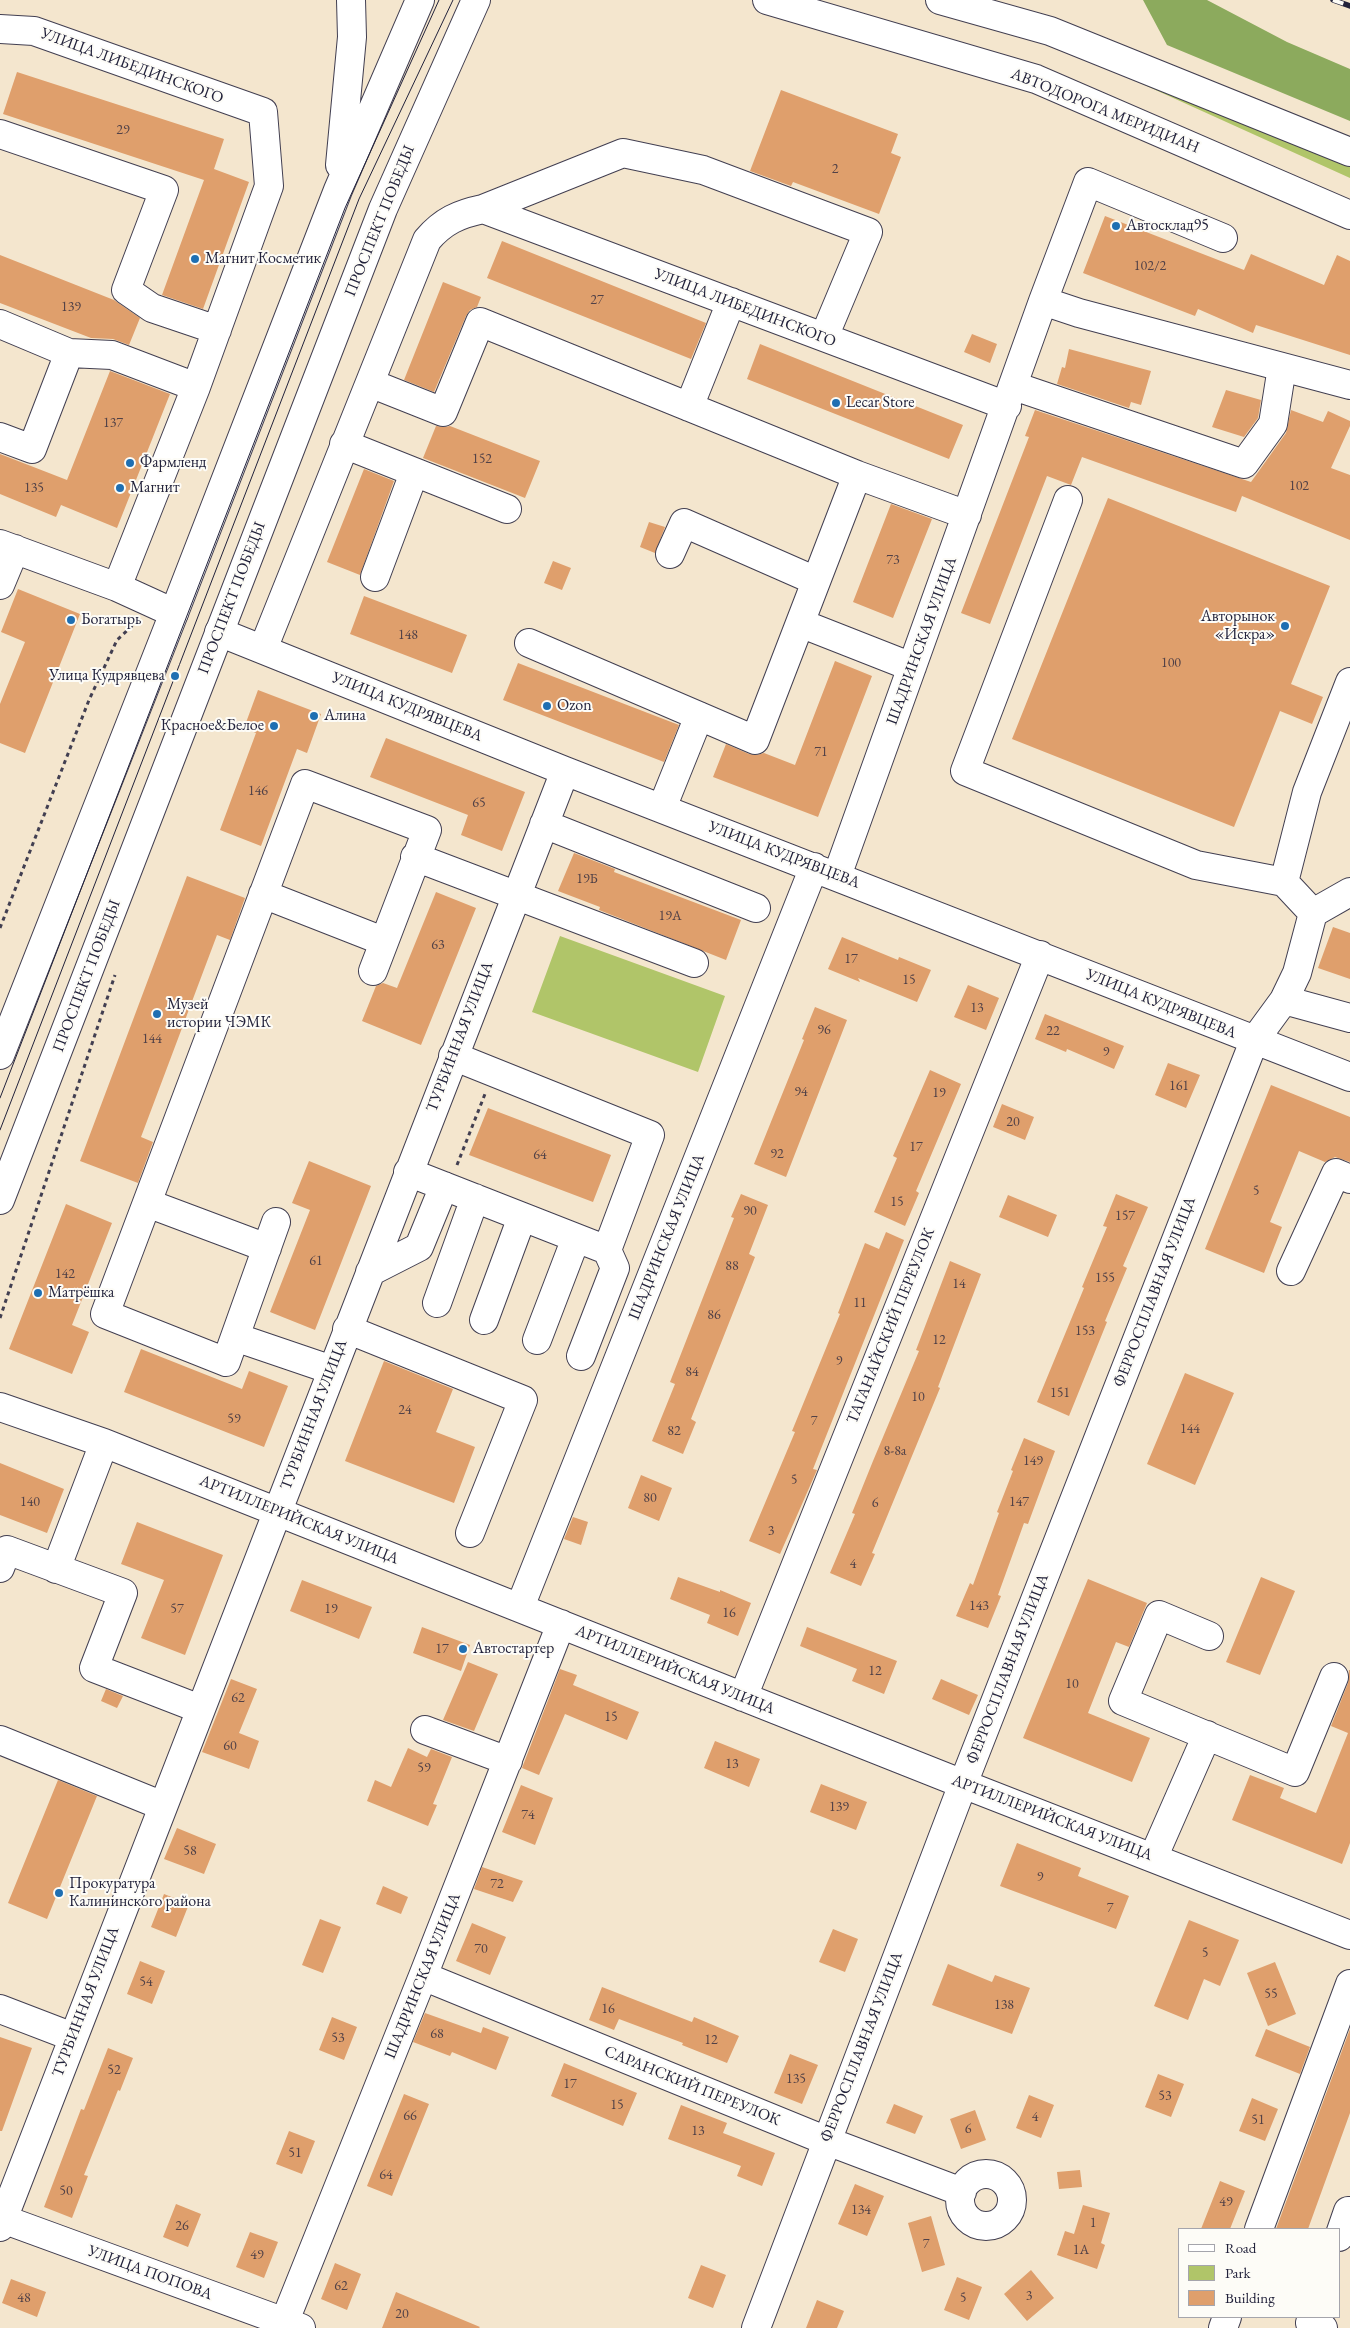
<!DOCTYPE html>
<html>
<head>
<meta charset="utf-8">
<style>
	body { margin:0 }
	#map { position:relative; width:1350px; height:2328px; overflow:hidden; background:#f4e6ce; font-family:"EB Garamond",serif }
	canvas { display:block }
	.legend { position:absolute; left:1178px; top:2228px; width:162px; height:90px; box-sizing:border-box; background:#fdfcf7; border:1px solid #a5a5ac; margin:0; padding:6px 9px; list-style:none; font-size:15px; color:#22223b }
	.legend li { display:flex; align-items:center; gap:10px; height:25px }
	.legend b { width:25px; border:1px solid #a5a5ac }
</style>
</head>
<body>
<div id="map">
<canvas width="1350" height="2328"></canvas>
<ul class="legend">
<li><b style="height:6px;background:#fff"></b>Road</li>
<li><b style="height:14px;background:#b0c569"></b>Park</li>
<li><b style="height:14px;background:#df9f6c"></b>Building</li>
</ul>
</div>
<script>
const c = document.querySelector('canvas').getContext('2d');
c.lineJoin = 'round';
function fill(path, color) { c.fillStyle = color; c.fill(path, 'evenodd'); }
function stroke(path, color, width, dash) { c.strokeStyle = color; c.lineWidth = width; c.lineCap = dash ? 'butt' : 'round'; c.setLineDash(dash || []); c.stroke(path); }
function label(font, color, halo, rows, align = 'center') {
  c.font = font + ' "EB Garamond",serif'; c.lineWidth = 4; c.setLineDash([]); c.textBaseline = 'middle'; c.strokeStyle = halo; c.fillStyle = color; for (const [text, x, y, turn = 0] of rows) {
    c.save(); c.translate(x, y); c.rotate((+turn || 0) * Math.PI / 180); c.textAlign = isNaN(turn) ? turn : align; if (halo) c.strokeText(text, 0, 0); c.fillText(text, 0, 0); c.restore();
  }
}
fill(new Path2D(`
	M 1118,73 L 1350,164 L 1350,178 Z
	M 560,936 L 725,996 L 698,1072 L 532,1012 Z`), '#b0c569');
fill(new Path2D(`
	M 1143,0 L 1207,0 L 1287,42 L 1350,69 L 1350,121 L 1167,45 Z`), '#8caa5d');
fill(new Path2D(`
	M 17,72 L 224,139 L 214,169 L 249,182 L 203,309 L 162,295 L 204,180 L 3,114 Z
	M 781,90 L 898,134 L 891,153 L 901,157 L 879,214 L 793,182 L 791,186 L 750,171 Z
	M 1105,216 L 1244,270 L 1251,254 L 1324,285 L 1337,255 L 1350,261 L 1350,355 L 1256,325 L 1253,333 L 1198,309 L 1195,316 L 1083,273 Z
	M 502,241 L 706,323 L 691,359 L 487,278 Z
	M 0,255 L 114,300 L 140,318 L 129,345 L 113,339 L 91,338 L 0,303 Z
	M 443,282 L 481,297 L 477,307 L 470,310 L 466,316 L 434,392 L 404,380 Z
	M 972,334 L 997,344 L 990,363 L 964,352 Z
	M 760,344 L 963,425 L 949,459 L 747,379 Z
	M 1069,349 L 1151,371 L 1141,405 L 1131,402 L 1129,408 L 1057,384 L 1062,367 L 1065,368 Z
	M 110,371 L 170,394 L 117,528 L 61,505 L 56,517 L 0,494 L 0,454 L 67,480 Z
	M 1226,390 L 1261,400 L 1258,418 L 1244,437 L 1212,427 Z
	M 1035,410 L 1251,482 L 1286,433 L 1291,410 L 1323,422 L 1328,411 L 1350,421 L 1350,426 L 1331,468 L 1350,475 L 1350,540 L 1242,496 L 1236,512 L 1082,457 L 1071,485 L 1047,476 L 990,624 L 961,613 L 1029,437 L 1025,436 Z
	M 436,426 L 445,427 L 450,426 L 540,461 L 525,498 L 423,458 Z
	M 364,469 L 394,481 L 360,575 L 327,562 Z
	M 1108,498 L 1330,586 L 1291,684 L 1323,697 L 1312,724 L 1280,711 L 1234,827 L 1012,739 Z
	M 891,504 L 932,519 L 893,618 L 853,602 Z
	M 649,522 L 665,527 L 655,553 L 640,547 Z
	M 553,561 L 571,568 L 562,590 L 544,583 Z
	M 18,589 L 80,614 L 25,753 L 0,743 L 0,704 L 25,642 L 1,632 Z
	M 364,596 L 467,635 L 452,673 L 350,634 Z
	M 835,661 L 872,676 L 818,817 L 713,777 L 726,744 L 749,754 L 757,755 L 764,753 L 795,765 Z
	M 518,663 L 679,725 L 664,762 L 503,700 Z
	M 258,690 L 321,714 L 307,753 L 297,749 L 261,846 L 220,830 L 256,733 L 244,728 Z
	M 386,738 L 525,792 L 502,851 L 461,835 L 468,815 L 370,777 Z
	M 574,853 L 615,869 L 614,872 L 741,920 L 726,960 L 599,910 L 600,907 L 558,891 Z
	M 187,876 L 245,898 L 230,940 L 217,935 L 141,1137 L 153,1142 L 138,1183 L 80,1161 Z
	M 436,892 L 476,908 L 421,1045 L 362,1021 L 376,986 L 383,983 L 397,988 Z
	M 1333,927 L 1350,933 L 1350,979 L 1318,968 Z
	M 842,937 L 898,960 L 899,957 L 931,970 L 917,1002 L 858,978 L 860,982 L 828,969 Z
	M 968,985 L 999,998 L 986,1030 L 954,1017 Z
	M 815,1007 L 847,1020 L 786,1177 L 754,1164 L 804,1040 L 802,1039 Z
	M 1045,1014 L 1124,1046 L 1114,1069 L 1067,1049 L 1066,1052 L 1035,1039 Z
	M 1168,1063 L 1200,1075 L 1186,1108 L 1155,1095 Z
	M 930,1070 L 961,1084 L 916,1191 L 919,1193 L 905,1226 L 874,1212 L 897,1158 L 893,1156 Z
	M 1271,1085 L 1350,1117 L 1350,1162 L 1335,1157 L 1325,1162 L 1299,1151 L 1270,1222 L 1282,1227 L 1264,1273 L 1205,1249 Z
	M 1002,1104 L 1034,1117 L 1025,1140 L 993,1127 Z
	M 488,1108 L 611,1155 L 593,1202 L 469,1155 Z
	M 309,1161 L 371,1186 L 315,1330 L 270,1312 L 310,1210 L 292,1203 Z
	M 741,1194 L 768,1205 L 749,1254 L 755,1257 L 691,1419 L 696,1422 L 683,1454 L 652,1441 L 675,1384 L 670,1382 L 734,1218 L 731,1217 Z
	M 1116,1194 L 1148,1207 L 1123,1266 L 1127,1268 L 1105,1321 L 1107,1322 L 1069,1416 L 1037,1402 L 1084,1288 L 1082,1287 L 1107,1227 L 1103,1226 Z
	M 1008,1195 L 1057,1215 L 1048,1237 L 999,1217 Z
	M 66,1204 L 112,1223 L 72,1325 L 89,1332 L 72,1374 L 9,1349 Z
	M 886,1232 L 904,1240 L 813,1469 L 817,1470 L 780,1554 L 749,1541 L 795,1432 L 792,1431 L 840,1314 L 838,1313 L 865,1243 L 879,1249 Z
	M 950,1261 L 981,1274 L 938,1387 L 940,1388 L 872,1553 L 875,1554 L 861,1586 L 830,1573 L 855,1514 L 852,1513 L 873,1461 L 919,1351 L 916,1350 Z
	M 141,1349 L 242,1389 L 249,1371 L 288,1386 L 264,1447 L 124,1392 Z
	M 384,1361 L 453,1389 L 436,1432 L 475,1447 L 454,1503 L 345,1461 Z
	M 1185,1373 L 1234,1393 L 1195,1485 L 1147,1464 Z
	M 1024,1438 L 1055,1451 L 1028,1524 L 1024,1523 L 998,1595 L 1001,1596 L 988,1628 L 956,1616 L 970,1583 L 973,1585 L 999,1513 L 997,1512 L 1013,1471 L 1011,1470 Z
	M 0,1463 L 64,1489 L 47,1533 L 0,1515 Z
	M 641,1475 L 672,1488 L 659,1521 L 628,1508 Z
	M 573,1517 L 588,1522 L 581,1545 L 564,1539 Z
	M 137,1522 L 223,1555 L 185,1655 L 141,1638 L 164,1580 L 121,1564 Z
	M 678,1577 L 720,1592 L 720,1590 L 751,1603 L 738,1636 L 707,1623 L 710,1615 L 670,1599 Z
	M 1261,1577 L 1295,1591 L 1260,1675 L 1226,1662 Z
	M 1088,1579 L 1147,1603 L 1129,1647 L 1116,1642 L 1088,1713 L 1150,1738 L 1132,1782 L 1023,1738 Z
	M 302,1580 L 372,1607 L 359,1639 L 290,1611 Z
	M 422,1627 L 470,1645 L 461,1671 L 413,1653 Z
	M 807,1627 L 897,1661 L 884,1694 L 852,1681 L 857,1669 L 800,1646 Z
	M 468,1662 L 498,1674 L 474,1731 L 443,1720 Z
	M 560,1669 L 577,1675 L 573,1685 L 639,1712 L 627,1740 L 565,1714 L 539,1775 L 522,1768 Z
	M 1349,1670 L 1350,1670 L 1350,1843 L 1342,1864 L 1232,1820 L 1250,1775 L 1284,1788 L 1280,1798 L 1316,1813 L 1348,1733 L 1331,1726 L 1348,1683 Z
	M 231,1679 L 257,1689 L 239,1733 L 259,1741 L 249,1769 L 202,1752 Z
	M 941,1679 L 978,1695 L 969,1715 L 932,1699 Z
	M 106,1689 L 123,1696 L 117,1708 L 101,1701 Z
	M 715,1741 L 760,1759 L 749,1787 L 704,1768 Z
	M 408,1748 L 427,1757 L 431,1749 L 452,1757 L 433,1804 L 437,1805 L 428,1826 L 367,1801 L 375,1780 L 391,1787 Z
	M 58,1780 L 97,1796 L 47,1919 L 8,1903 Z
	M 821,1784 L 867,1802 L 856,1830 L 810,1812 Z
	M 521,1785 L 553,1798 L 535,1845 L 502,1832 Z
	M 177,1828 L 216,1844 L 204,1874 L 164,1859 Z
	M 1017,1843 L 1081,1868 L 1078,1876 L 1129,1896 L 1116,1929 L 1000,1886 Z
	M 482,1867 L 523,1881 L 513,1902 L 474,1889 Z
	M 383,1886 L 408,1897 L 401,1914 L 376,1904 Z
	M 164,1894 L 189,1904 L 176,1937 L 151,1927 Z
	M 320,1919 L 341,1927 L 323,1973 L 302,1965 Z
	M 1189,1920 L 1239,1940 L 1220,1986 L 1204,1979 L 1188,2020 L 1154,2006 Z
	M 472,1923 L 506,1937 L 490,1975 L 456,1961 Z
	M 833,1929 L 858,1939 L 845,1972 L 819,1962 Z
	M 140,1961 L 165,1971 L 152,2004 L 127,1994 Z
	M 1275,1962 L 1296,2014 L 1268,2026 L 1247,1973 Z
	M 948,1964 L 992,1982 L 995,1975 L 1030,1988 L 1012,2034 L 932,2005 Z
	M 602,1987 L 692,2022 L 694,2017 L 739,2036 L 727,2063 L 682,2045 L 683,2043 L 619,2019 L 614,2030 L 589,2020 Z
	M 425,2013 L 481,2033 L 483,2027 L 509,2037 L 496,2070 L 452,2052 L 450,2056 L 413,2042 Z
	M 332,2017 L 357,2027 L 344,2060 L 319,2050 Z
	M 1266,2029 L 1310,2047 L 1300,2074 L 1255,2056 Z
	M 1350,2029 L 1350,2113 L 1308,2229 L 1276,2229 Z
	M 0,2037 L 32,2048 L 2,2131 L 0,2131 Z
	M 108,2048 L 133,2058 L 120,2091 L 118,2090 L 84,2175 L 88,2176 L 72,2218 L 44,2207 L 81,2109 L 84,2110 Z
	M 790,2054 L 818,2065 L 802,2104 L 774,2093 Z
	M 564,2063 L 637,2093 L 623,2126 L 551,2096 Z
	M 1158,2074 L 1184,2084 L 1171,2117 L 1145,2107 Z
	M 404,2094 L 429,2104 L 392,2196 L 367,2186 Z
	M 1029,2095 L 1054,2105 L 1041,2138 L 1016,2128 Z
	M 1252,2098 L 1278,2109 L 1265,2141 L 1239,2131 Z
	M 894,2104 L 923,2116 L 915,2134 L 886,2123 Z
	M 681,2105 L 727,2123 L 723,2133 L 775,2153 L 762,2186 L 737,2176 L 741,2166 L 668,2139 Z
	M 975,2110 L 986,2140 L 961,2149 L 950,2119 Z
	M 289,2131 L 315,2141 L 302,2174 L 276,2164 Z
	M 1080,2170 L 1082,2187 L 1059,2189 L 1057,2172 Z
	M 1220,2181 L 1245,2191 L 1230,2229 L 1201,2229 Z
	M 855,2184 L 884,2196 L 867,2236 L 838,2224 Z
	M 176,2204 L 201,2214 L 188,2247 L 163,2237 Z
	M 1083,2205 L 1110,2213 L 1101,2243 L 1105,2245 L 1097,2269 L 1057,2255 L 1065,2231 L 1074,2234 Z
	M 931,2216 L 945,2265 L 922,2272 L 908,2223 Z
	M 250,2232 L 278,2242 L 264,2278 L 236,2267 Z
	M 335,2263 L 361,2274 L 347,2310 L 321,2299 Z
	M 701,2265 L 726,2275 L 713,2308 L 688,2298 Z
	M 1031,2270 L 1054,2298 L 1027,2321 L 1004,2294 Z
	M 957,2277 L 982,2287 L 969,2320 L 944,2310 Z
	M 11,2279 L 46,2292 L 37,2317 L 2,2303 Z
	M 396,2292 L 480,2327 L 479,2328 L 382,2328 Z
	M 817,2300 L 844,2311 L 837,2328 L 806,2328 Z`), '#df9f6c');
const minor = new Path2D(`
	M 0,29 L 34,31 L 263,112 L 269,186 L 196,387 L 117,587
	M 0,134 L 164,190 L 126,290 L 152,308 L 217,330
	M 483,209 L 1007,406
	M 1043,301 L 1079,313 L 1350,385
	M 0,324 L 69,353 L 112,355 L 196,387
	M 370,383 L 443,412 L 480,322 L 857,475 L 967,515
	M 1014,386 L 1244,464 L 1273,424 L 1282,367
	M 689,407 L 731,302
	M 0,437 L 32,449 L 69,353
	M 344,444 L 507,509
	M 0,544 L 117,587 L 174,613
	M 670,554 L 684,523 L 816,581
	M 375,577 L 414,473
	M 0,585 L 15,549
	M 800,623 L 912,667
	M 219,632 L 565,771 L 1350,1077
	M 529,643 L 755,740 L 857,475
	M 263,649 L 427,240 C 443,221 459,214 483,209 L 623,153 L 703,170 L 868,232 L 824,337
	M 662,808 L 699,716
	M 544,824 L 756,908
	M 415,857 L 694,963
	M 837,876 L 1043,301 L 1088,182 L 1223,238
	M 1284,882 L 1307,792 L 1350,682
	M 263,894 L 383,941
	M 1313,913 L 1350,892
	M 1284,1000 L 1350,1018
	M 408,1172 L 607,1250 L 650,1135 L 453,1056
	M 147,1203 L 267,1248
	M 276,1222 L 226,1362 L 105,1314 L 305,784 L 427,830 L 373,971
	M 1291,1271 L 1336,1173 L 1350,1179
	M 370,1272 L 419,1247 L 444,1186
	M 437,1303 L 475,1198
	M 484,1320 L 522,1217
	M 347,1329 L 523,1400 L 470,1533
	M 235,1337 L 332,1370
	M 537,1340 L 576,1238
	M 581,1356 L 615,1268 L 607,1250
	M 0,1407 L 104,1443 L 963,1784 L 1350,1935
	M 0,1568 L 7,1550 L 123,1593 L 94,1668 L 200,1709
	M 56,1569 L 104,1443
	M 520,1607 L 814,867
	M 1209,1636 L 1159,1615 L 1123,1701 L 1295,1772 L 1334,1677
	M 743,1697 L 1040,955
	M 425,1730 L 508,1761
	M 0,1740 L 163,1806
	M 1153,1858 L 1207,1735
	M 423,1976 L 827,2141 L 962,2192
	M 0,2009 L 73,2037
	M960 2200a26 26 0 1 1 52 0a26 26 0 1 1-52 0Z
	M 0,2218 L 301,2328
	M 0,2227 L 565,771
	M 1259,2229 L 1350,1984
	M 1339,2237 L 1348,2211 L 1350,2212
	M 1312,2317 L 1310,2323 L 1323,2328
	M 282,2328 L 423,1976 L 561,1624
	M 756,2328 L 963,1784 L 1254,1041 L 1284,1000 L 1297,973 L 1313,913 L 1284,882 L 1196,865 L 965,771 L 1068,500
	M 1223,2328 L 1227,2317`);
const major = new Path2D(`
	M 767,0 L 1036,79 L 1350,215
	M 940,0 L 1050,31 L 1350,152
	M 340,165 L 352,37 L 351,0
	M 0,1055 L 174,613 L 338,190 L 420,0
	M 0,1200 L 383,209 L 476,0`);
stroke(minor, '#423f51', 30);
stroke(major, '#423f51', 30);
stroke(new Path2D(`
	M 0,928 L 89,700 L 117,640 L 135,623
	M 457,1165 L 485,1094
	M 0,1318 L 115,975`), '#423f51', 3, [4, 4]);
stroke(minor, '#fff', 28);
stroke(major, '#fff', 28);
stroke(new Path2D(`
	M 0,1098 L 345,208 L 439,0
	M 0,1130 L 359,199 L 453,0`), '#22223b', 1);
const rail = new Path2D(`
	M 1333,0 L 1350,6`);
stroke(rail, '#22223b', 5.5);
stroke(rail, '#fdfcf7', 4, [11]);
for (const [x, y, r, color] of [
	[1116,226,5,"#1f6fb2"],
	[195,259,5,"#1f6fb2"],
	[836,403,5,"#1f6fb2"],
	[130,463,5,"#1f6fb2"],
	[120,488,5,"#1f6fb2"],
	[71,620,5,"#1f6fb2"],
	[1285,626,5,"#1f6fb2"],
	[175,676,5,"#1f6fb2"],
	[547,706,5,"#1f6fb2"],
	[314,716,5,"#1f6fb2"],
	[274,726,5,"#1f6fb2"],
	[157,1014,5,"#1f6fb2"],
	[38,1293,5,"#1f6fb2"],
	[463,1649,5,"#1f6fb2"],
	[59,1893,5,"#1f6fb2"]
]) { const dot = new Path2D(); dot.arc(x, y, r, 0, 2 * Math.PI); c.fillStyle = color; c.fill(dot); stroke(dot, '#fdfcf7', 2); }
label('14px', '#514147', null, [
	["29",123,130],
	["2",835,169],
	["102/2",1150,266],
	["27",597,300],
	["139",71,307],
	["137",113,423],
	["152",482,459],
	["102",1299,486],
	["135",34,488],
	["73",893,560],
	["148",408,635],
	["100",1171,663],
	["71",821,752],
	["146",258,791],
	["65",479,803],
	["19Б",587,879],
	["19А",670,916],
	["63",438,945],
	["17",851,959],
	["15",909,980],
	["13",977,1008],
	["96",824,1030],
	["22",1053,1031],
	["144",152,1039],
	["9",1106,1052],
	["161",1179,1086],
	["94",801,1092],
	["19",939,1093],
	["20",1013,1122],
	["17",916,1147],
	["92",777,1154],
	["64",540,1155],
	["5",1256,1191],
	["15",897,1202],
	["90",750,1211],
	["157",1125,1216],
	["61",316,1261],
	["88",732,1266],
	["142",65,1274],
	["155",1105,1278],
	["14",959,1284],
	["11",860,1303],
	["86",714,1315],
	["153",1085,1331],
	["12",939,1340],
	["9",839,1361],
	["84",692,1372],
	["151",1060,1393],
	["10",918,1397],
	["24",405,1410],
	["59",234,1419],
	["7",814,1421],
	["144",1190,1429],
	["82",674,1431],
	["8-8а",895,1451],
	["149",1033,1461],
	["5",794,1480],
	["80",650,1498],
	["140",30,1502],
	["147",1019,1502],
	["6",875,1503],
	["3",771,1531],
	["4",853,1564],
	["143",979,1606],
	["57",177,1609],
	["19",331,1609],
	["16",729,1613],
	["17",442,1649],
	["12",875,1671],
	["10",1072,1684],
	["62",238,1698],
	["15",611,1717],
	["60",230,1746],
	["13",732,1764],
	["59",424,1768],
	["139",839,1807],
	["74",528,1815],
	["58",190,1851],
	["9",1040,1877],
	["72",497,1884],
	["7",1110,1908],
	["70",481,1949],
	["5",1205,1953],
	["54",146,1982],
	["55",1271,1994],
	["138",1004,2005],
	["16",608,2009],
	["68",437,2034],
	["53",338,2038],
	["12",711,2040],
	["52",114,2070],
	["135",796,2079],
	["17",570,2084],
	["53",1165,2096],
	["15",617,2105],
	["66",410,2116],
	["4",1035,2117],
	["51",1258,2120],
	["6",968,2129],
	["13",698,2131],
	["51",295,2153],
	["64",386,2175],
	["50",66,2191],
	["49",1226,2202],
	["134",861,2210],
	["1",1093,2223],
	["26",182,2226],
	["7",926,2244],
	["1А",1081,2250],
	["49",257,2255],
	["62",341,2286],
	["3",1029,2296],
	["48",24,2298],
	["5",963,2298],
	["20",402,2314]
]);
label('16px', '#22223b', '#fdfcf7', [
	["УЛИЦА ЛИБЕДИНСКОГО",132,66,20],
	["АВТОДОРОГА МЕРИДИАН",1105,111,22],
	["ПРОСПЕКТ ПОБЕДЫ",380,221,-68],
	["УЛИЦА ЛИБЕДИНСКОГО",745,308,21],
	["ПРОСПЕКТ ПОБЕДЫ",232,598,-69],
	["ШАДРИНСКАЯ УЛИЦА",922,641,-70],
	["УЛИЦА КУДРЯВЦЕВА",407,707,22],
	["УЛИЦА КУДРЯВЦЕВА",784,855,21],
	["ПРОСПЕКТ ПОБЕДЫ",87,976,-69],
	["УЛИЦА КУДРЯВЦЕВА",1161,1004,22],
	["ТУРБИННАЯ УЛИЦА",460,1037,-69],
	["ШАДРИНСКАЯ УЛИЦА",667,1237,-68],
	["ФЕРРОСПЛАВНАЯ УЛИЦА",1155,1292,-69],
	["ТАГАНАЙСКИЙ ПЕРЕУЛОК",891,1326,-68],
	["ТУРБИННАЯ УЛИЦА",314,1415,-69],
	["АРТИЛЛЕРИЙСКАЯ УЛИЦА",299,1520,22],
	["ФЕРРОСПЛАВНАЯ УЛИЦА",1008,1669,-69],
	["АРТИЛЛЕРИЙСКАЯ УЛИЦА",675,1670,22],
	["АРТИЛЛЕРИЙСКАЯ УЛИЦА",1052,1818,21],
	["ШАДРИНСКАЯ УЛИЦА",423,1976,-68],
	["ТУРБИННАЯ УЛИЦА",86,2002,-69],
	["ФЕРРОСПЛАВНАЯ УЛИЦА",862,2047,-69],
	["САРАНСКИЙ ПЕРЕУЛОК",692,2086,22],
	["УЛИЦА ПОПОВА",150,2273,20]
]);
label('16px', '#22223b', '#fdfcf7', [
	["Автосклад95",1126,226],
	["Магнит Косметик",205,259],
	["Lecar Store",846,403],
	["Фармленд",140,463],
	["Магнит",130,488],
	["Авторынок",1275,617,"right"],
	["«Искра»",1275,635,"right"],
	["Богатырь",81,620],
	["Улица Кудрявцева",165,676,"right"],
	["Ozon",557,706],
	["Алина",324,716],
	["Красное&Белое",264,726,"right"],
	["Музей",167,1005],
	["истории ЧЭМК",167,1023],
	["Матрёшка",48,1293],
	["Автостартер",473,1649],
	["Прокуратура",69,1884],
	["Калининского района",69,1902]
], 'left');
</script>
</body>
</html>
